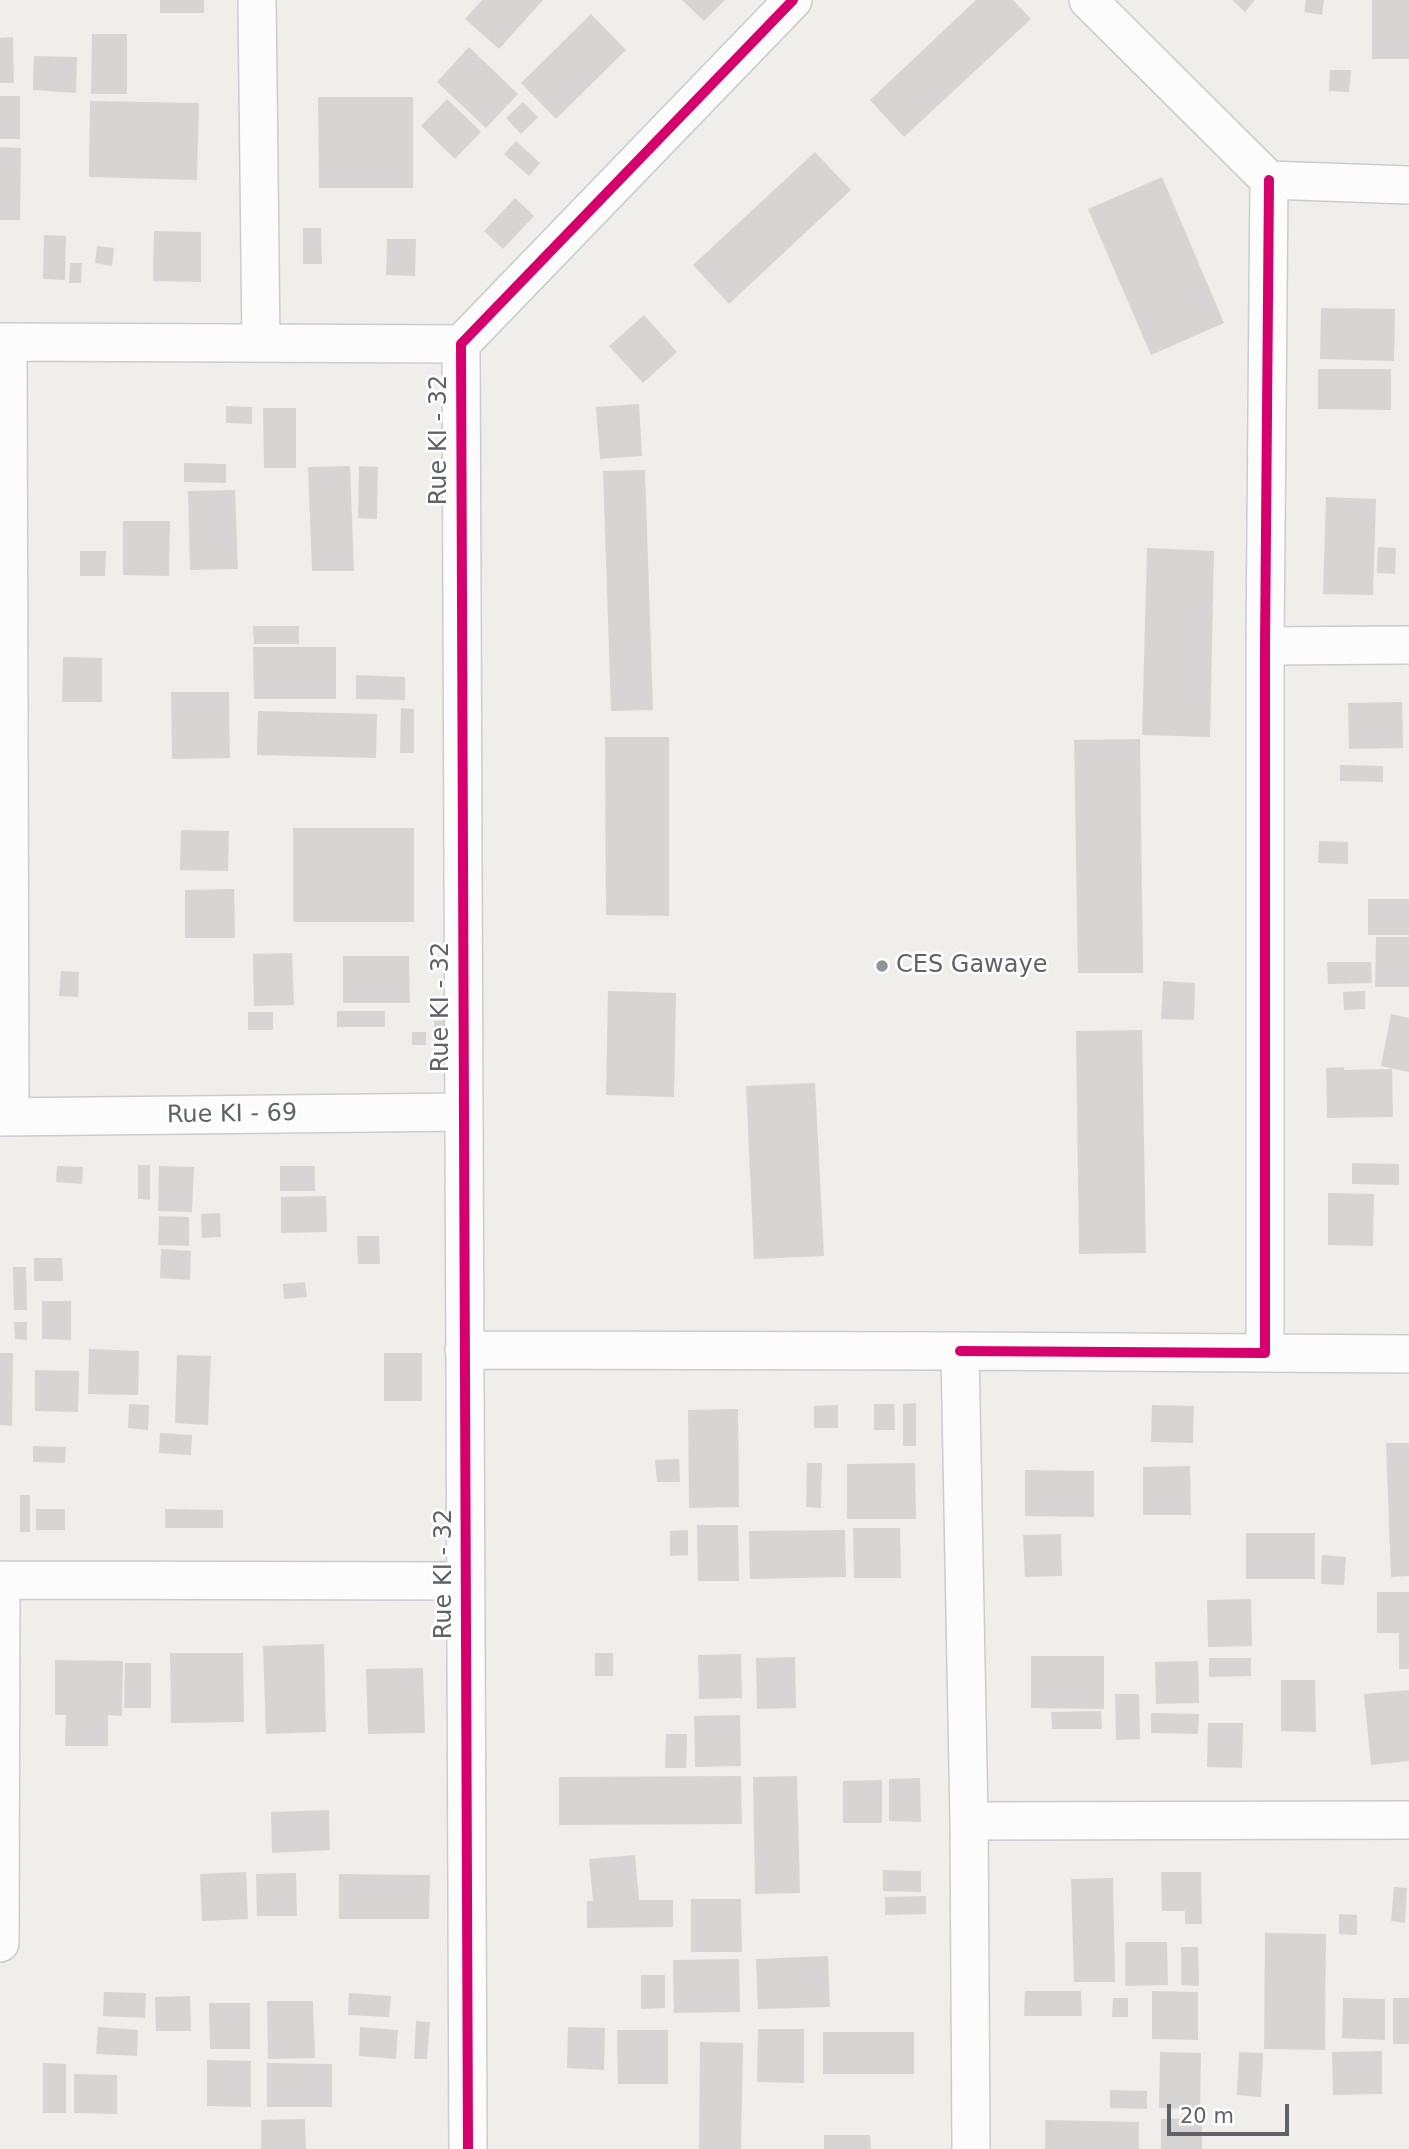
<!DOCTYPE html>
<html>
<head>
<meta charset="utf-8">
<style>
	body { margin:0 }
	#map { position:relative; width:1409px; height:2149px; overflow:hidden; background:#efeeea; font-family:"DejaVu Sans",sans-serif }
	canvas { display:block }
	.scale { position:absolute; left:1167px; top:2104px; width:122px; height:32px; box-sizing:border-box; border:4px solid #5f6368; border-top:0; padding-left:9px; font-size:21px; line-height:24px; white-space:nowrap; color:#5f6368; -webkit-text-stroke:5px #fff; paint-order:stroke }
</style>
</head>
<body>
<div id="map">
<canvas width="1409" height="2149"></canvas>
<div class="scale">20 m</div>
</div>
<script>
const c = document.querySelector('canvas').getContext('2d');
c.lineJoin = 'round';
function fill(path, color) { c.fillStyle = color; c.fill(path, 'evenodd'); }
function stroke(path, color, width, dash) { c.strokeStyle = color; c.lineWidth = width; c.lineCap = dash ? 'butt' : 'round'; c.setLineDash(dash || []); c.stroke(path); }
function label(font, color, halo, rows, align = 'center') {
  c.font = font + ' "DejaVu Sans",sans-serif'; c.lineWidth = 5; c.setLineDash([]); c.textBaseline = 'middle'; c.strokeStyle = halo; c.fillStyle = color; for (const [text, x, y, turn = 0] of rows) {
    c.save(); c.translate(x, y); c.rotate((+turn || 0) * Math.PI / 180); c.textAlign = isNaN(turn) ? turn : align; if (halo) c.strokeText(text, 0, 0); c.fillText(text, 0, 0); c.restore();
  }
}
fill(new Path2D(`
	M 160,0 L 204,0 L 204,13 L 160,13 Z
	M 482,0 L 543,0 L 499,49 L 465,19 Z
	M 682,0 L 725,0 L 704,21 Z
	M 976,0 L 1013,0 L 1031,19 L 904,137 L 870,100 Z
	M 1232,0 L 1255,0 L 1245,12 Z
	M 1306,0 L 1324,0 L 1322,15 L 1304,12 Z
	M 1372,0 L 1409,0 L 1409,59 L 1372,59 Z
	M 591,14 L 626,50 L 556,119 L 521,83 Z
	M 92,34 L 127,34 L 127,94 L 91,94 Z
	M 13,37 L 14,83 L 0,83 L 0,38 Z
	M 469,47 L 518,94 L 486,128 L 437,82 Z
	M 34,56 L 77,57 L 76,93 L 33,90 Z
	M 1330,70 L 1351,70 L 1349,92 L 1329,91 Z
	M 0,96 L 20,96 L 20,139 L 0,139 Z
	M 318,97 L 413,97 L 413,188 L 319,188 Z
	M 447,99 L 481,132 L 455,159 L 421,126 Z
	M 90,101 L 199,103 L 197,180 L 89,177 Z
	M 523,102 L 538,117 L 521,134 L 506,118 Z
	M 516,141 L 540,163 L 529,176 L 504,154 Z
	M 0,147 L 21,148 L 20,220 L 0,220 Z
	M 815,152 L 851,190 L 729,304 L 693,265 Z
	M 1162,177 L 1224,323 L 1151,355 L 1088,209 Z
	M 515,198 L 534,216 L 503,249 L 484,231 Z
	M 303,228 L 321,228 L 322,264 L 303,264 Z
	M 154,231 L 201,232 L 201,282 L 153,281 Z
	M 44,235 L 66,236 L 65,280 L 43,279 Z
	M 387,239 L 416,239 L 415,276 L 386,275 Z
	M 97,246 L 114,248 L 112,266 L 95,263 Z
	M 70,263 L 82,263 L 81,283 L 69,283 Z
	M 1321,308 L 1395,309 L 1394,361 L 1320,359 Z
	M 644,315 L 677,352 L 643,383 L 609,346 Z
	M 1318,369 L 1391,369 L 1391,410 L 1318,409 Z
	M 639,404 L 642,456 L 600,459 L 596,407 Z
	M 226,406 L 252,407 L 252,424 L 226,423 Z
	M 263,408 L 296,408 L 296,468 L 264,468 Z
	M 184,463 L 226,464 L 226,483 L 184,482 Z
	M 350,466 L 354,571 L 312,571 L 308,467 Z
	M 359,466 L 378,467 L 377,519 L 358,518 Z
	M 645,470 L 653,710 L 611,711 L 603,471 Z
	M 235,490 L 238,569 L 190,570 L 188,491 Z
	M 1326,497 L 1376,499 L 1373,595 L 1323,594 Z
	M 123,521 L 170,521 L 169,576 L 123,575 Z
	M 1378,547 L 1396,548 L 1395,574 L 1377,573 Z
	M 1147,548 L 1214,551 L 1210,737 L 1142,735 Z
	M 80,551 L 106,551 L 105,576 L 80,576 Z
	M 253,626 L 299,626 L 299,644 L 254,644 Z
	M 253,647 L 336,647 L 336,699 L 254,699 Z
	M 63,657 L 102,658 L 102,702 L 62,702 Z
	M 356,675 L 405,677 L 405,700 L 356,699 Z
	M 171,692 L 229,692 L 230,758 L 172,759 Z
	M 1402,702 L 1403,748 L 1349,749 L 1348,703 Z
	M 401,708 L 414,709 L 414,753 L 400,753 Z
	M 258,711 L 377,714 L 376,758 L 257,755 Z
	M 605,737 L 669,737 L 669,916 L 606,915 Z
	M 1140,739 L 1143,973 L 1078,973 L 1074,740 Z
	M 1340,765 L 1383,766 L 1383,782 L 1340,781 Z
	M 293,828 L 414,828 L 414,922 L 293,922 Z
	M 181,830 L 229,831 L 228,871 L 180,870 Z
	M 1319,841 L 1348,842 L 1348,864 L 1318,863 Z
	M 234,889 L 235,938 L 185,938 L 185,890 Z
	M 1368,899 L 1409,899 L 1409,935 L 1368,935 Z
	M 1376,937 L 1409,937 L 1409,987 L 1375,987 Z
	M 292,953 L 294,1005 L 254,1006 L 253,954 Z
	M 343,956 L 409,956 L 410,1003 L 343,1003 Z
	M 1327,962 L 1371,962 L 1372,983 L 1328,984 Z
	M 61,971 L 79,972 L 78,997 L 59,996 Z
	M 1163,981 L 1195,983 L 1194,1020 L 1161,1019 Z
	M 608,991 L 676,993 L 674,1097 L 606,1095 Z
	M 1365,991 L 1365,1009 L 1344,1010 L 1343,992 Z
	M 337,1011 L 385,1011 L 385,1027 L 337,1027 Z
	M 248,1012 L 273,1012 L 273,1030 L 248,1030 Z
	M 1391,1014 L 1409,1018 L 1409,1072 L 1381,1066 Z
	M 449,1020 L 449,1043 L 434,1043 L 434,1021 Z
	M 1142,1030 L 1146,1253 L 1079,1254 L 1076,1031 Z
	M 412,1032 L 426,1032 L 426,1045 L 412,1045 Z
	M 1344,1067 L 1344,1070 L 1392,1069 L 1393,1117 L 1327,1118 L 1326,1068 Z
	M 815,1083 L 824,1256 L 754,1259 L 746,1086 Z
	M 1352,1163 L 1399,1164 L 1399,1185 L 1352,1184 Z
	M 138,1165 L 150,1165 L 150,1200 L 138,1199 Z
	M 57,1166 L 83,1167 L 82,1184 L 56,1182 Z
	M 159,1166 L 194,1167 L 192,1212 L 158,1211 Z
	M 280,1166 L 315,1166 L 315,1191 L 280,1191 Z
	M 1328,1193 L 1374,1194 L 1373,1246 L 1328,1245 Z
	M 326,1196 L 327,1232 L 281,1233 L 281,1197 Z
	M 220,1213 L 221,1237 L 202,1238 L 201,1214 Z
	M 159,1216 L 189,1217 L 189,1246 L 158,1245 Z
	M 357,1236 L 379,1236 L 380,1264 L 358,1264 Z
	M 161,1249 L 191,1251 L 190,1280 L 160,1278 Z
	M 34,1258 L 62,1258 L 63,1281 L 34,1281 Z
	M 13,1267 L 26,1267 L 27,1310 L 14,1310 Z
	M 305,1282 L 307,1297 L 284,1299 L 283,1284 Z
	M 42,1301 L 71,1301 L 71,1340 L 42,1339 Z
	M 14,1322 L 27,1322 L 27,1340 L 15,1339 Z
	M 89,1349 L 139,1351 L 138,1395 L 88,1394 Z
	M 0,1353 L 13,1353 L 12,1426 L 0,1425 Z
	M 384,1353 L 422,1353 L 422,1401 L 384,1401 Z
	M 177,1355 L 211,1356 L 208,1425 L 175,1423 Z
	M 35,1370 L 79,1371 L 78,1412 L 35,1411 Z
	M 916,1403 L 916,1446 L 903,1446 L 903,1404 Z
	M 129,1404 L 149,1405 L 148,1430 L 128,1428 Z
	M 874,1404 L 894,1404 L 895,1430 L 874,1430 Z
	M 838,1405 L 838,1428 L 814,1428 L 814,1406 Z
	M 1152,1405 L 1194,1406 L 1193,1443 L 1151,1442 Z
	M 738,1409 L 739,1507 L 689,1508 L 688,1410 Z
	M 160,1433 L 192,1435 L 191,1455 L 159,1453 Z
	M 1386,1443 L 1409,1443 L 1409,1576 L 1391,1577 Z
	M 33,1446 L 66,1447 L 65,1463 L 33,1462 Z
	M 679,1459 L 680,1482 L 657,1482 L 655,1460 Z
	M 807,1463 L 822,1463 L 821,1508 L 806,1507 Z
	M 915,1463 L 916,1519 L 847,1519 L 847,1464 Z
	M 1190,1466 L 1191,1515 L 1143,1515 L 1143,1467 Z
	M 1025,1470 L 1094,1471 L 1094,1517 L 1025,1516 Z
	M 20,1495 L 30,1495 L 30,1532 L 20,1532 Z
	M 36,1509 L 65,1509 L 65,1530 L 36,1530 Z
	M 165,1509 L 223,1510 L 223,1528 L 165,1528 Z
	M 697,1525 L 738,1525 L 739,1581 L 698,1581 Z
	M 853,1528 L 900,1528 L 901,1578 L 854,1578 Z
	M 688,1530 L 688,1555 L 670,1556 L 670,1531 Z
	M 845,1530 L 846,1577 L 750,1579 L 749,1531 Z
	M 1246,1533 L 1315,1533 L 1315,1579 L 1246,1579 Z
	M 1061,1534 L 1062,1576 L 1025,1577 L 1023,1535 Z
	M 1322,1555 L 1346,1557 L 1344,1585 L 1321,1584 Z
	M 1377,1592 L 1409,1592 L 1409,1669 L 1399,1669 L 1399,1633 L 1377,1633 Z
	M 1251,1599 L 1252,1646 L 1208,1647 L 1207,1600 Z
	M 324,1644 L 326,1732 L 266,1734 L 263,1646 Z
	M 170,1653 L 243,1653 L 244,1722 L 171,1723 Z
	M 595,1653 L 613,1653 L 613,1676 L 595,1676 Z
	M 741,1654 L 742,1698 L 699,1699 L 698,1655 Z
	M 1031,1656 L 1104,1656 L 1104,1709 L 1031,1708 Z
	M 795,1657 L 796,1708 L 757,1709 L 756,1658 Z
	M 1209,1658 L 1251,1658 L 1251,1676 L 1209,1677 Z
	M 55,1660 L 123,1661 L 122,1716 L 108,1715 L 108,1746 L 65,1746 L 66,1715 L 55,1715 Z
	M 1198,1661 L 1199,1703 L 1156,1704 L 1155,1662 Z
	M 125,1663 L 151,1663 L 151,1708 L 124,1708 Z
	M 423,1668 L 425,1733 L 368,1734 L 366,1669 Z
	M 1281,1680 L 1315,1680 L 1316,1732 L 1281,1731 Z
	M 1409,1690 L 1409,1761 L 1371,1765 L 1364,1694 Z
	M 1115,1694 L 1139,1694 L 1140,1739 L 1116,1740 Z
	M 1101,1711 L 1102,1729 L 1052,1729 L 1051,1712 Z
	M 1151,1713 L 1199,1714 L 1198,1734 L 1151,1733 Z
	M 740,1715 L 741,1766 L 695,1767 L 694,1716 Z
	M 1208,1723 L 1243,1723 L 1242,1768 L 1207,1767 Z
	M 666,1734 L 687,1734 L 686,1768 L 665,1768 Z
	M 741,1776 L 742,1824 L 559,1825 L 559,1777 Z
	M 797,1776 L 800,1893 L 755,1894 L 753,1777 Z
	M 920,1778 L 921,1822 L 889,1821 L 889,1779 Z
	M 882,1780 L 882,1823 L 843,1823 L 843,1781 Z
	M 329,1810 L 330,1850 L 272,1853 L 271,1812 Z
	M 635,1855 L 639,1900 L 673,1900 L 673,1927 L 587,1928 L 587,1901 L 593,1901 L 589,1859 Z
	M 883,1870 L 921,1871 L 921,1892 L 883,1891 Z
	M 246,1872 L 248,1919 L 202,1921 L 200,1874 Z
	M 1161,1872 L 1201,1872 L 1202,1924 L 1185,1924 L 1185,1911 L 1162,1911 Z
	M 296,1873 L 297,1916 L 257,1916 L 256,1874 Z
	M 339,1874 L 430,1875 L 429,1919 L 339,1919 Z
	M 1113,1878 L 1115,1982 L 1074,1982 L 1071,1879 Z
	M 1394,1887 L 1407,1888 L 1405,1923 L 1391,1921 Z
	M 926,1896 L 926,1914 L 885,1915 L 885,1897 Z
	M 691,1899 L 741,1899 L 742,1952 L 691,1952 Z
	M 1339,1914 L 1357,1915 L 1357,1935 L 1339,1934 Z
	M 1265,1933 L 1326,1934 L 1325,2050 L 1264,2049 Z
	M 1125,1942 L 1167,1942 L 1168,1985 L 1125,1986 Z
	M 1181,1947 L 1198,1947 L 1199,1986 L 1181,1985 Z
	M 828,1956 L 830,2007 L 758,2009 L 756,1959 Z
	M 739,1959 L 740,2012 L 674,2013 L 673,1960 Z
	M 641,1975 L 665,1975 L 665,2008 L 641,2009 Z
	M 1025,1991 L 1081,1991 L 1082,2016 L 1024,2016 Z
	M 1152,1991 L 1198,1992 L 1198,2040 L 1152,2039 Z
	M 104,1992 L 146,1993 L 145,2018 L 103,2016 Z
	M 349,1993 L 391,1996 L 389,2017 L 348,2015 Z
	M 190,1996 L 191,2031 L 156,2031 L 155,1997 Z
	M 1113,1998 L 1128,1998 L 1128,2017 L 1112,2017 Z
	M 1343,1998 L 1385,1999 L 1385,2040 L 1342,2038 Z
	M 1393,1998 L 1409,1998 L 1409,2044 L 1393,2044 Z
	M 267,2001 L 313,2001 L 315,2058 L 268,2059 Z
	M 209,2003 L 250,2003 L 250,2049 L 210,2049 Z
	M 416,2021 L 430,2022 L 427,2059 L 414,2059 Z
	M 98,2027 L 138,2030 L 137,2056 L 96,2054 Z
	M 360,2027 L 398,2030 L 396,2059 L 359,2056 Z
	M 568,2027 L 605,2028 L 604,2070 L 567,2068 Z
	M 758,2029 L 804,2029 L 804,2083 L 757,2082 Z
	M 617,2030 L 668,2030 L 668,2084 L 618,2084 Z
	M 823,2032 L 914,2032 L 914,2074 L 823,2074 Z
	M 700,2042 L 743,2043 L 741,2149 L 699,2149 Z
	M 1382,2051 L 1382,2094 L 1333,2095 L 1332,2052 Z
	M 1160,2052 L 1201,2053 L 1200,2109 L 1159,2108 Z
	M 1239,2052 L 1263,2053 L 1261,2097 L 1237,2095 Z
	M 207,2060 L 251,2061 L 251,2107 L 207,2106 Z
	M 43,2063 L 66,2064 L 66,2113 L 43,2113 Z
	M 267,2063 L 332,2064 L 332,2107 L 267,2107 Z
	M 74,2074 L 117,2075 L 117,2114 L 74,2113 Z
	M 1110,2090 L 1147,2091 L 1147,2109 L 1110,2108 Z
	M 1202,2118 L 1202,2149 L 1161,2149 L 1161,2119 Z
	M 305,2119 L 306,2149 L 261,2149 L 261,2120 Z
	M 1045,2120 L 1139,2122 L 1139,2149 L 1045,2149 Z
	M 824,2135 L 870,2135 L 871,2149 L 824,2149 Z`), '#d6d5d3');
const minor = new Path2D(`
	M 257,0 L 261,343
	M 1088,0 L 1269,180 L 1409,185
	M 0,342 L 8,342 L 10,1117
	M 8,342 L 461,344
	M 1265,646 L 1409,645
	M 0,1117 L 464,1112
	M 464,1350 L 960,1351 L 969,1821 L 971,2149
	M 960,1351 L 1265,1353 L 1265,646 L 1269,180
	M 1265,1353 L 1409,1354
	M 0,1580 L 466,1581
	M 969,1821 L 1409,1820
	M 0,1943 L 1,1580
	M 468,2149 L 461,344 L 793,0`);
stroke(minor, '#cbcccc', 40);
stroke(minor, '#fdfcfc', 37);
stroke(new Path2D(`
	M 960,1351 L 1265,1353 L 1265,646 L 1269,180
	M 468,2149 L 461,344 L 793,0`), '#d6006c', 10);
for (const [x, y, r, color] of [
	[882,966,7,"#919496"]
]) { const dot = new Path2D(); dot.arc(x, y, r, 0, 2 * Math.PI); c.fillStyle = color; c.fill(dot); stroke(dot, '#fff', 2.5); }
label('24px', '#5f6368', '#fff', [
	["Rue KI - 32",440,440,-90],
	["Rue KI - 32",442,1007,-90],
	["Rue KI - 69",232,1115,-1],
	["Rue KI - 32",445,1574,-90]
]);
label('24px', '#5f6368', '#fff', [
	["CES Gawaye",896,966]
], 'left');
</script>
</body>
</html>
